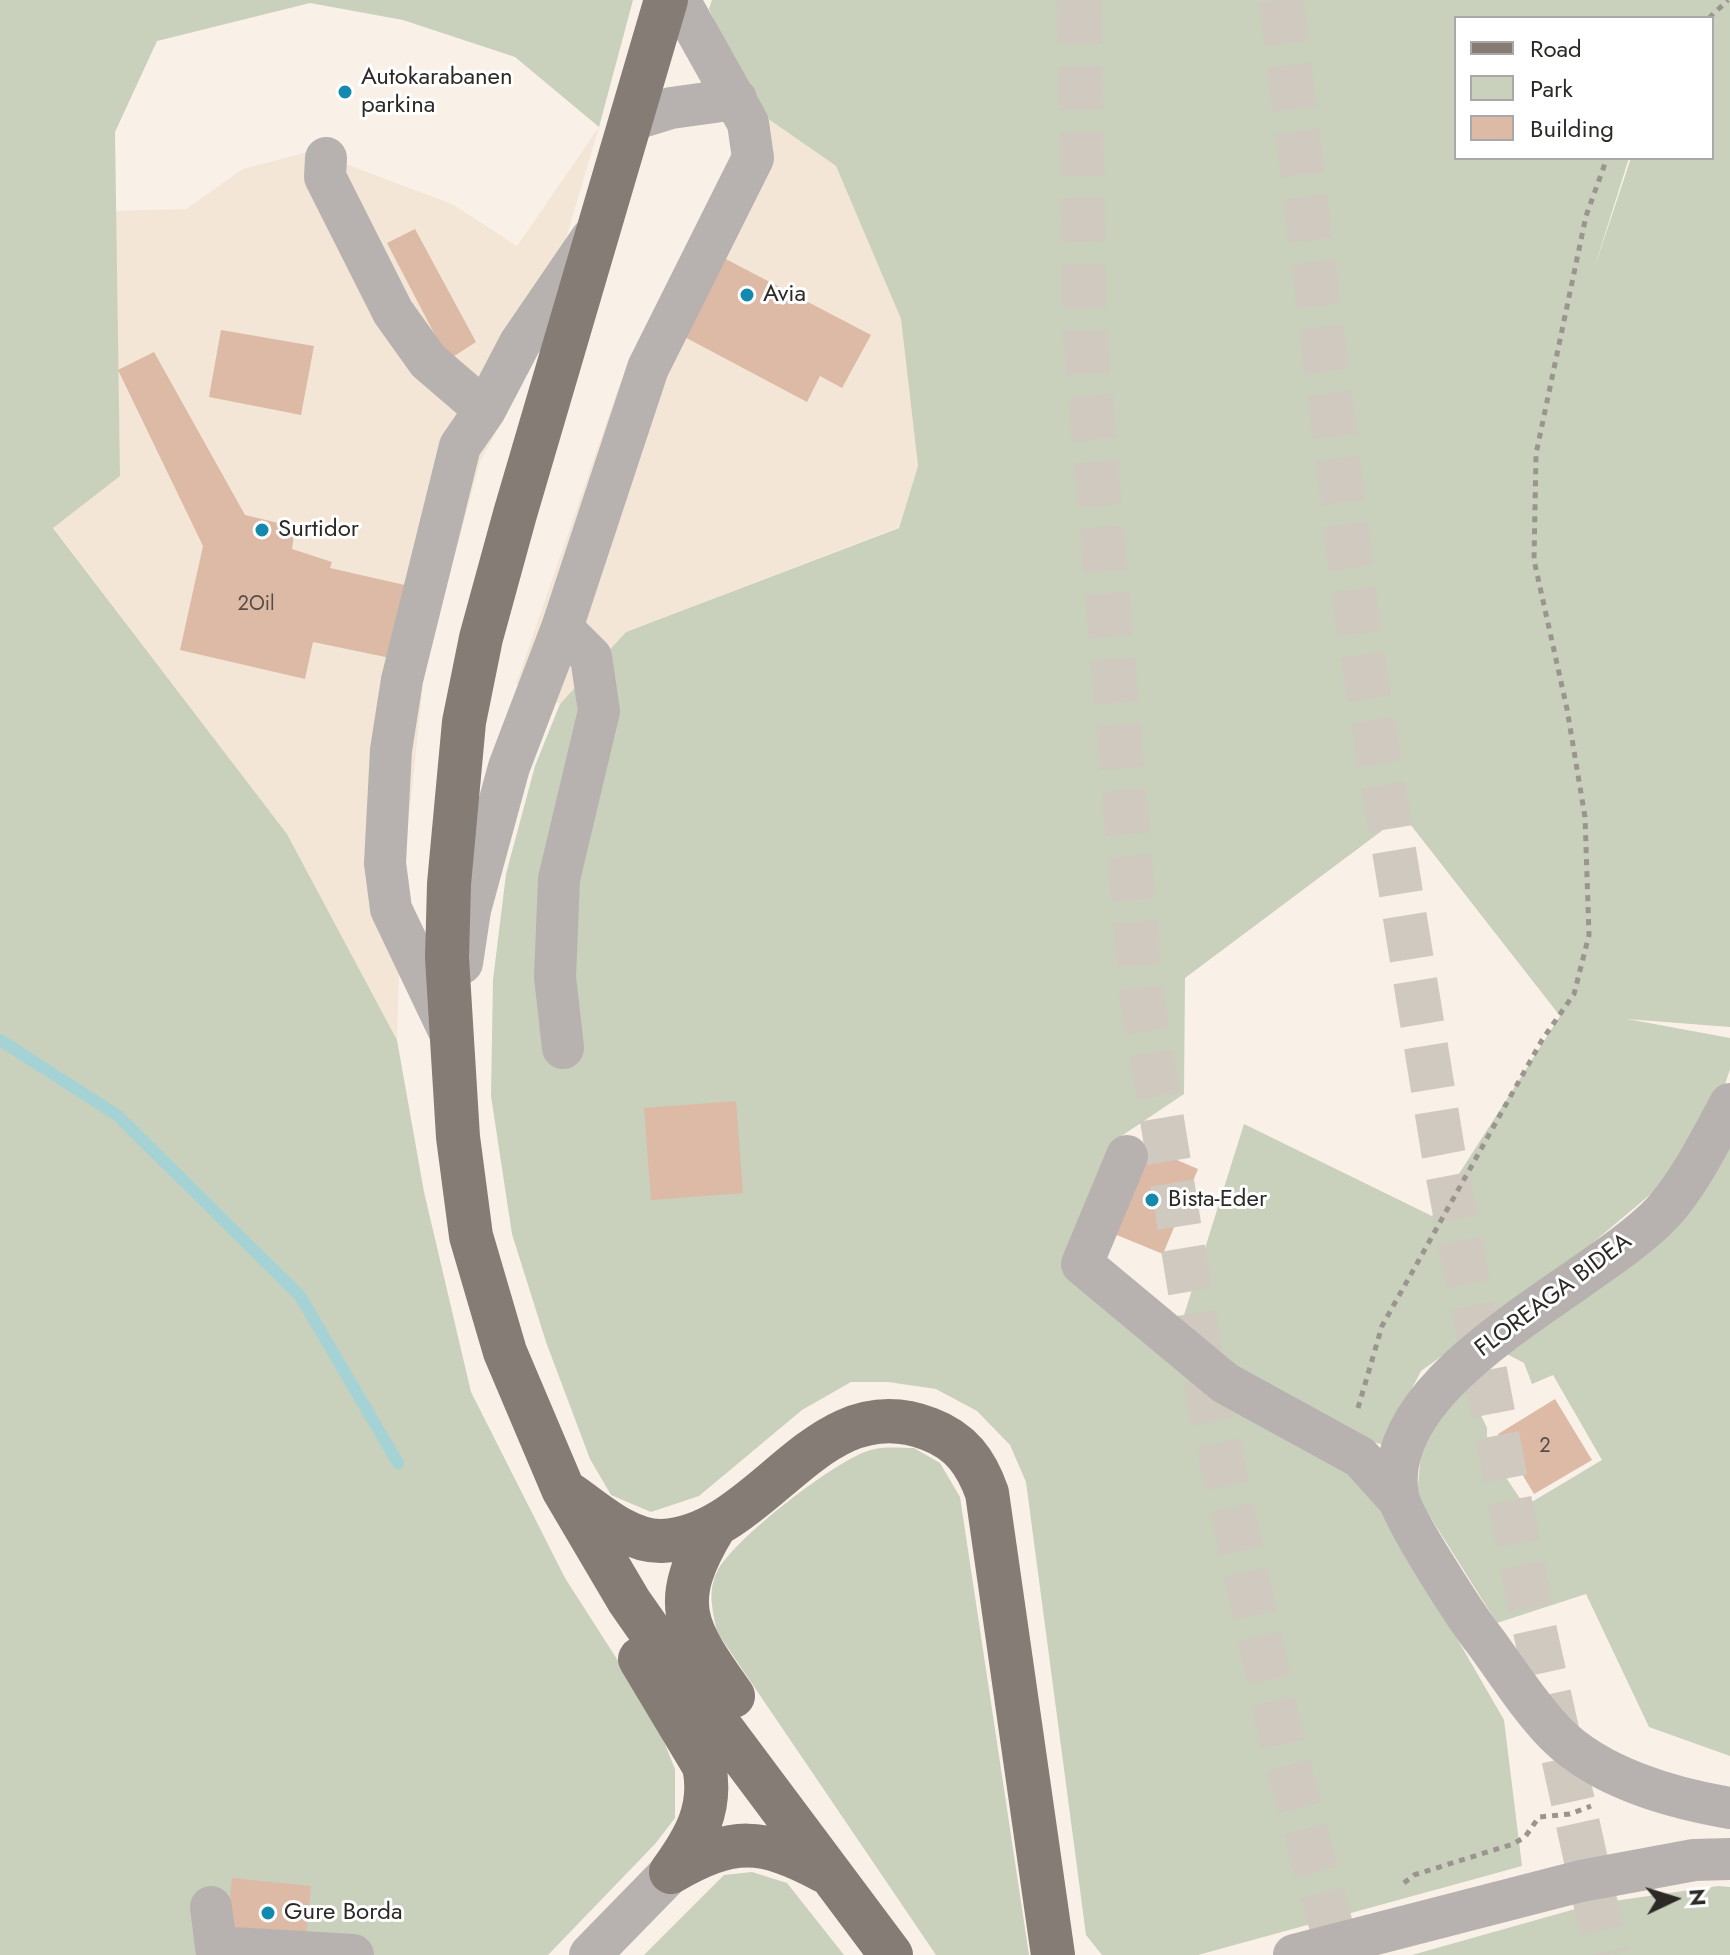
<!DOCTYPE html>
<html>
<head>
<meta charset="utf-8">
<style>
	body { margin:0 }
	#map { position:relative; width:1730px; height:1955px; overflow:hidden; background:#f9f1e7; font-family:Jost,sans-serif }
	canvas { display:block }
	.legend { position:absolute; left:1454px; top:16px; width:260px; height:144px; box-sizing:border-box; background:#fff; border:2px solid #aba9a8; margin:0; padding:10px 14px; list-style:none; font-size:24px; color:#2c2926 }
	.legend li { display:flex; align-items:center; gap:16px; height:40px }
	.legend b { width:40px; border:2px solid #aba9a8 }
	.north { position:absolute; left:1634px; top:1859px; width:80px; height:80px; -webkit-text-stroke:6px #fff; paint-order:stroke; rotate:86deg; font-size:22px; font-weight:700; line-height:32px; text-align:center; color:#2c2926 }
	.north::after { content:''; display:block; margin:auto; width:28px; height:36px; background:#2c2926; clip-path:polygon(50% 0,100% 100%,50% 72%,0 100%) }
</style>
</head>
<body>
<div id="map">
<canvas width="1730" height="1955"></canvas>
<ul class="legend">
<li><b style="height:10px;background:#857c76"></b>Road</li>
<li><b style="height:22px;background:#c9d0bc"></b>Park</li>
<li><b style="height:22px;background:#dcbaa6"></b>Building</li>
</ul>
<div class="north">N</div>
</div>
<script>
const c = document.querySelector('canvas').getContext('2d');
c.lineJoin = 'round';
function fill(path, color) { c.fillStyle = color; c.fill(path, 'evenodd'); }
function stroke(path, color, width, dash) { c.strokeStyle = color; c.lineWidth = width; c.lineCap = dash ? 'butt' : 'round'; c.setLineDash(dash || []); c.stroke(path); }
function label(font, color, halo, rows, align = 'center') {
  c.font = font + ' Jost,sans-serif'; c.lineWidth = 6; c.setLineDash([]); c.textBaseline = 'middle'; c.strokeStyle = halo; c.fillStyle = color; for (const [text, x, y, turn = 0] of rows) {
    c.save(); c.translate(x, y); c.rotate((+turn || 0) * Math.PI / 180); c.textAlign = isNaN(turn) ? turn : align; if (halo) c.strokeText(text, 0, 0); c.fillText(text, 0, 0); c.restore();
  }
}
fill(new Path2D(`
	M 754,109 L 836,166 L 901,319 L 918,466 L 899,527 L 626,632 L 560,704 L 516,684 L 617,392 Z
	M 599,127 L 523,383 L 480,462 L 425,666 L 402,885 L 397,1040 L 287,834 L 53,527 L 120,476 L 115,211 L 186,209 L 243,169 L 311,151 L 452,204 L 517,246 Z`), '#f3e6d6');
fill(new Path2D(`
	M 0,0 L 633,0 L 599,127 L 515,57 L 403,20 L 310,3 L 157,41 L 115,132 L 120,476 L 53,528 L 287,834 L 397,1040 L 424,1192 L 471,1392 L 565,1578 L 654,1717 L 675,1769 L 675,1818 L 655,1844 L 548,1955 L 0,1955 Z
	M 712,0 L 1730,0 L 1730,1027 L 1627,1019 L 1730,1038 L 1730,1069 L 1721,1096 L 1665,1182 L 1557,1273 L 1421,1371 L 1383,1445 L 1336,1429 L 1504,1720 L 1522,1866 L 1198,1955 L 1102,1955 L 1086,1935 L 1026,1482 L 1010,1445 L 977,1411 L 936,1389 L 888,1382 L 851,1382 L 802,1410 L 699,1496 L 651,1512 L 611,1495 L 590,1459 L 546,1342 L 512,1234 L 491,1096 L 493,980 L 506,874 L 535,766 L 560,704 L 626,632 L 899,528 L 918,466 L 901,319 L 836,166 L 754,109 L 709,9 ZM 1456,18 L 1712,18 L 1712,158 L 1631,158 L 1593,272 L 1629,158 L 1456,158 ZM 1403,815 L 1560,1016 L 1432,1216 L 1244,1124 L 1174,1347 L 1067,1268 L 1114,1141 L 1184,1094 L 1185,978 Z
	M 1730,1147 L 1730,1756 L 1649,1727 L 1586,1594 L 1497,1623 L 1417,1496 L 1422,1441 L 1465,1381 L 1487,1428 L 1487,1449 L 1525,1506 L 1602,1460 L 1553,1375 L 1532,1384 L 1524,1363 L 1503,1352 Z
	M 914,1448 L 940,1463 L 960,1497 L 1029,1955 L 936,1955 L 717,1632 C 713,1611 707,1592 717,1572 C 731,1541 838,1458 871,1450 C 884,1446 901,1448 914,1448 Z
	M 752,1872 L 787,1883 L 844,1955 L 644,1955 L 724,1875 Z
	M 1718,1886 L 1730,1887 L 1730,1955 L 1412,1955 L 1593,1904 Z`), '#c9d0bc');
stroke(new Path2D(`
	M 0,1040 L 117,1115 L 300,1296 L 398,1463`), '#a5d3d5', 12);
fill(new Path2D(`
	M 415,229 L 476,342 L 448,360 L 387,243 Z
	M 720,256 L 871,335 L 842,388 L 820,376 L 807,402 L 679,334 Z
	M 221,330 L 314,346 L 301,415 L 209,397 Z
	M 154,352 L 245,515 L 295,527 L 292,549 L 332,562 L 330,568 L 418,588 L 400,660 L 313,642 L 305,679 L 180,650 L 203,546 L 118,370 Z
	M 736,1101 L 743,1193 L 651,1200 L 644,1108 Z
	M 1142,1145 L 1198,1169 L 1163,1254 L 1107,1231 Z
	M 1555,1399 L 1592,1460 L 1534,1494 L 1498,1434 Z
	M 232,1878 L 311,1886 L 305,1949 L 226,1941 Z`), '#dcbaa6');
stroke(new Path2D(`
	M 1079,0 L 1085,332 L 1141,991 L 1204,1377 L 1284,1750 L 1339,1955
	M 1281,0 L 1360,642 L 1443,1151 L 1533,1622 L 1607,1955`), '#d0c9c0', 44, [44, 22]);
stroke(new Path2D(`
	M 1709,18 L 1728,0
	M 1358,1408 L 1382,1326 L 1542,1040 L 1574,994 L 1589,935 L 1585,817 L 1567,709 L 1534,560 L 1536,454 L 1586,216 L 1607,158
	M 1404,1883 L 1414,1875 L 1513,1844 L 1525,1837 L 1539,1817 L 1570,1814 L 1591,1806`), '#9b958f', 5, [6, 6]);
stroke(new Path2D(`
	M 632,120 L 671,108 L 736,99
	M 326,158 L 325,177 L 393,312 L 428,361 L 485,410
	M 562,628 L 591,657 L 599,711 L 559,879 L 555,977 L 563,1048
	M 462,963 L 470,910 L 509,767 L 562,628 L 648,368 L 753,158 L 748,123 L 679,0
	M 451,1035 L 391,909 L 385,863 L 391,750 L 402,680 L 460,446 L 485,410 L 520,343 L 591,239
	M 1730,1104 C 1711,1139 1690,1182 1663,1212 C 1594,1286 1377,1376 1398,1496 C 1402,1518 1468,1620 1485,1641 C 1507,1671 1529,1706 1555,1733 C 1598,1777 1671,1798 1730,1808
	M 1127,1156 L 1082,1264 L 1225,1383 L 1360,1457 L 1398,1499
	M 211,1907 L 216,1947 L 353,1955
	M 590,1955 L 671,1872
	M 1294,1955 L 1581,1881 L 1694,1860 L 1730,1859`), '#b7b2af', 42);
stroke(new Path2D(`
	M 666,0 L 515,514 L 481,638 L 464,722 L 449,884 L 447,958 L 458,1137 L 471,1236 L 505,1352 L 563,1489 L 629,1601 L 666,1654 L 891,1955
	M 571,1495 C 597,1513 628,1542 662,1541 C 765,1536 816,1385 929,1429 C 961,1441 976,1462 987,1493 L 1053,1955
	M 715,1526 C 668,1603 684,1627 733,1696
	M 640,1659 L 704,1766 C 713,1808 695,1839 671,1872
	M 671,1872 C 733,1836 762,1838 824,1871`), '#857c76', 44);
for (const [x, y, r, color] of [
	[345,92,8,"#1289ad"],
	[747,295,8,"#1289ad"],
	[262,530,8,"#1289ad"],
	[1152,1200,8,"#1289ad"],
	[268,1913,8,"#1289ad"]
]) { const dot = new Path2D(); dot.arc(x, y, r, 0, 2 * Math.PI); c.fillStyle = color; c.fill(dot); stroke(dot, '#fff', 3); }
label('20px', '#584d46', null, [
	["2Oil",256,605],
	["2",1545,1447]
]);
label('24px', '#2c2926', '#fff', [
	["Autokarabanen",361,78],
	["parkina",361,106],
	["Avia",763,295],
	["Surtidor",278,530],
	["Bista-Eder",1168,1200],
	["Gure Borda",284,1913]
], 'left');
label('24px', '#2c2926', '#fff', [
	["FLOREAGA BIDEA",1554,1296,-37]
]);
</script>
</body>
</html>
